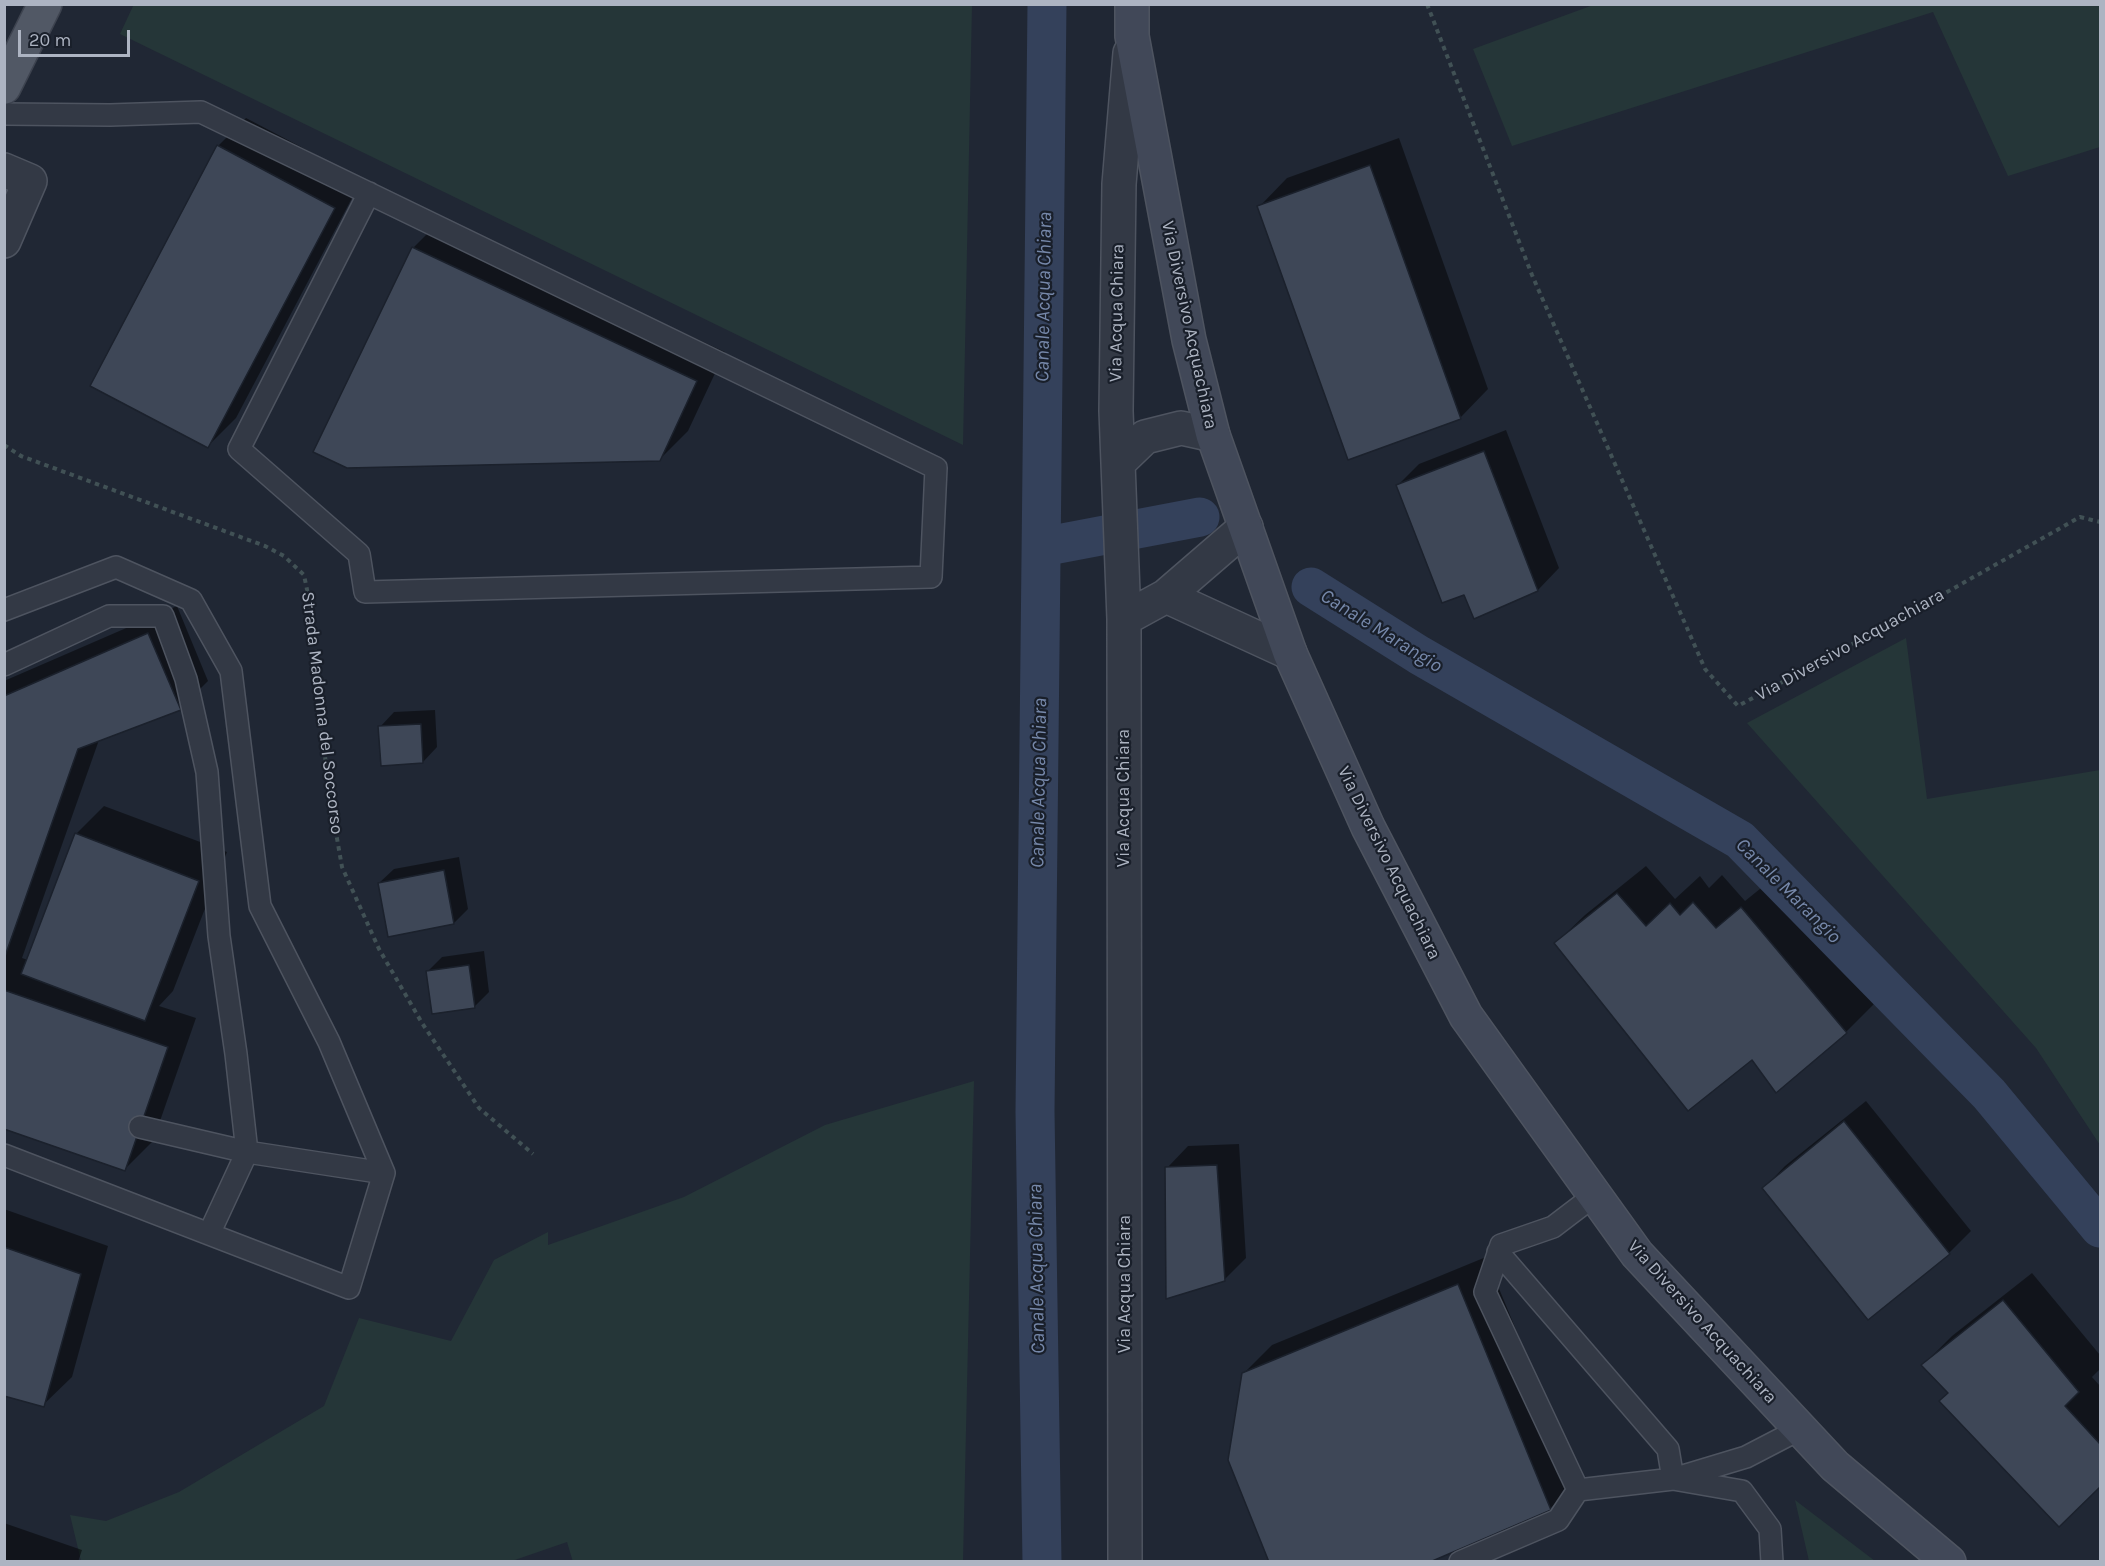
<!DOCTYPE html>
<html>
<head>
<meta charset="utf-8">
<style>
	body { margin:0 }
	#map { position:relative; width:2105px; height:1566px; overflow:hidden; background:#202734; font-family:Karla,sans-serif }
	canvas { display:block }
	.frame { position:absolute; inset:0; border:6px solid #adb4c2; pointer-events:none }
	.scale { position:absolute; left:18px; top:30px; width:112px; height:27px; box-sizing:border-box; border:3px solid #adb4c2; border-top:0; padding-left:8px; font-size:18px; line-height:21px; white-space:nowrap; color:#adb4c2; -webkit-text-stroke:4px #191f2a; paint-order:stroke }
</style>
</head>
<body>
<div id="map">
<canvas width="2105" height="1566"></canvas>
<div class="frame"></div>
<div class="scale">20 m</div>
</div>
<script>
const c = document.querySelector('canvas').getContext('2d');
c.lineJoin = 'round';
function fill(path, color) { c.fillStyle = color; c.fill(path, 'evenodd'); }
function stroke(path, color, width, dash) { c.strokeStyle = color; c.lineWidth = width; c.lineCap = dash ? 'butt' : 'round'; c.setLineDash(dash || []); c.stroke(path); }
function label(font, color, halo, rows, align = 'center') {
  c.font = font + ' Karla,sans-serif'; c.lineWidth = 4.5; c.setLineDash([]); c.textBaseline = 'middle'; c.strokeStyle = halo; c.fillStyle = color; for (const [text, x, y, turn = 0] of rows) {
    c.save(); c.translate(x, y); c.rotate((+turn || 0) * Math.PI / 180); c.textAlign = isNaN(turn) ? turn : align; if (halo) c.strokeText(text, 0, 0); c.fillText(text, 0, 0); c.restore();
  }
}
fill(new Path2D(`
	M 134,4 L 972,5 L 963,445 L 120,34 Z
	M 1596,4 L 2100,5 L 2100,147 L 2008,176 L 1933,12 L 1512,146 L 1473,49 Z
	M 1906,638 L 1927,799 L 2100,770 L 2100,1145 L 2036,1048 L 1747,723 Z
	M 974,1081 L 963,1561 L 573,1562 L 567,1542 L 509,1562 L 81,1561 L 70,1515 L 106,1521 L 179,1492 L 324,1406 L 359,1318 L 451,1341 L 494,1260 L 548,1232 L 548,1245 L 684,1197 L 825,1125 Z
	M 1795,1500 L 1875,1561 L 1809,1561 Z`), '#253638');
fill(new Path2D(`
	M 246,118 L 362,179 L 236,418 L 208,446 L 218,146 Z
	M 1399,138 L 1488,389 L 1460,418 L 1259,207 L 1287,178 Z
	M 441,220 L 725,352 L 688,431 L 659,460 L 413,248 Z
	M 1506,430 L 1559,568 L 1538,590 L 1475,617 L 1465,593 L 1397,486 L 1419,464 Z
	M 177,606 L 208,681 L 180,709 L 99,740 L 22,958 L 28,960 L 76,834 L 104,806 L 227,852 L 173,991 L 159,1006 L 196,1018 L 153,1141 L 125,1169 L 4,1128 L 4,681 Z
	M 435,710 L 437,747 L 423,762 L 380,727 L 394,712 Z
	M 459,857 L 468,909 L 454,923 L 379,883 L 394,869 Z
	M 1646,866 L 1675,899 L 1700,876 L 1709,888 L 1722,875 L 1745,901 L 1771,880 L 1874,1004 L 1846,1032 L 1752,1058 L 1556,943 L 1585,915 Z
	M 484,951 L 489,992 L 475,1006 L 433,1012 L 427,972 L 442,957 Z
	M 1866,1101 L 1971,1231 L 1949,1253 L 1868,1318 L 1764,1188 L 1785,1166 Z
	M 1239,1144 L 1246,1258 L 1224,1280 L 1167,1168 L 1188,1146 Z
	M 4,1209 L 108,1246 L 72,1377 L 43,1405 L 7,1395 L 4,1401 Z
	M 1486,1257 L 1578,1480 L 1550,1509 L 1243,1374 L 1272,1345 Z
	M 2032,1273 L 2100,1355 L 2100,1369 L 2092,1377 L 2100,1386 L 2100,1485 L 2059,1525 L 1950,1393 L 1923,1365 L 1952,1336 Z
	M 4,1523 L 82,1550 L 78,1562 L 4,1562 Z`), '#0007');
stroke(new Path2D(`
	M 1042,547 L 1200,517
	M 1311,587 L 1419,655 L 1740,840 L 1989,1094 L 2100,1228
	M 1042,1562 L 1035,1111 L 1047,4`), '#34415b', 39);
const building = new Path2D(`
	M 217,145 L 335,208 L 208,448 L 90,386 Z
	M 1370,165 L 1461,419 L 1348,460 L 1257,206 Z
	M 412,247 L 697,381 L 660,461 L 347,468 L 313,452 Z
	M 1484,451 L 1538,591 L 1474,619 L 1464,595 L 1442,603 L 1396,485 Z
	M 148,633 L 181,710 L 78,749 L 4,959 L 4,696 Z
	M 421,724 L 423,763 L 381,766 L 378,726 Z
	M 75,833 L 199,881 L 145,1021 L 21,974 Z
	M 444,870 L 454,924 L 388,937 L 378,883 Z
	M 1617,893 L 1646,926 L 1670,903 L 1680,915 L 1693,902 L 1716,928 L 1741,907 L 1847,1033 L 1776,1093 L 1752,1060 L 1688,1111 L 1554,943 Z
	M 469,965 L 475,1008 L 432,1014 L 426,971 Z
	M 4,990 L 168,1047 L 125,1171 L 4,1129 Z
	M 1844,1121 L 1950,1254 L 1868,1320 L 1762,1188 Z
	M 1217,1165 L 1225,1281 L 1166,1299 L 1165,1167 Z
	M 4,1247 L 81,1274 L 44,1407 L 4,1396 Z
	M 1458,1284 L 1551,1510 L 1430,1562 L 1269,1562 L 1228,1460 L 1242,1373 Z
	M 2003,1300 L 2079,1392 L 2065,1406 L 2100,1444 L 2100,1487 L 2059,1527 L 1939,1401 L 1948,1393 L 1921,1365 Z`);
fill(building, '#3e4757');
stroke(building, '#1b212c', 1.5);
const service = new Path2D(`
	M 4,114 L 110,115 L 201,112 L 936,468 L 931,577 L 365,592 L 359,554 L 239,449 L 369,193
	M 4,610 L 116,567 L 191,600 L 231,671 L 260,906 L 329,1042 L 384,1173 L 349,1288 L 4,1155
	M 4,665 L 109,616 L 163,616 L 186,679 L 207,772 L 219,936 L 236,1054 L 247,1152 L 209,1234
	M 140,1127 L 247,1152 L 384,1173
	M 1595,1195 L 1553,1227 L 1501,1245 L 1485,1292 L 1578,1490 L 1673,1479 L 1746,1457 L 1800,1429
	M 1498,1252 L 1668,1449 L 1673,1479 L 1742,1491 L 1770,1529 L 1772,1562
	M 1460,1562 L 1558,1520 L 1578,1490`);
const minor = new Path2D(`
	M 4,170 L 30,181 L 4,241
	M 1118,463 L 1145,437 L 1181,428 L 1213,435
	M 1166,596 L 1246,527
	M 1124,619 L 1166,596 L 1290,653
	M 1125,1562 L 1124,619 L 1116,411 L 1119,184 L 1130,53`);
const secondary = new Path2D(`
	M 1132,4 L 1132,36 L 1189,340 L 1213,435 L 1290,653 L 1368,827 L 1466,1016 L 1637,1254 L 1835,1466 L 1949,1562`);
const primary = new Path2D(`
	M 4,87 L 45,4`);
stroke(service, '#4e5460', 24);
stroke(minor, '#4e5460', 36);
stroke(secondary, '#4e5460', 36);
stroke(primary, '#3d434f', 36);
stroke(new Path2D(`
	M 1427,4 L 1532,275 L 1705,669 L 1738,706 L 1917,609 L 2080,517 L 2100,522
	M 4,445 L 21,456 L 265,546 L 284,556 L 304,575 L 311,609 L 328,787 L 342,867 L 379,949 L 422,1023 L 479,1108 L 533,1154`), '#415155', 4, [4.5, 4.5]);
stroke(service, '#333945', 21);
stroke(minor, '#333945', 33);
stroke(secondary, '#414858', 33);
stroke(primary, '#515865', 33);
label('18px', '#adb4c2', '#191f2a', [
	["Via Acqua Chiara",1117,313,-89],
	["Via Diversivo Acquachiara",1189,325,78],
	["Via Diversivo Acquachiara",1850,645,-29],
	["Strada Madonna del Soccorso",322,713,83],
	["Via Acqua Chiara",1124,798,-90],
	["Via Diversivo Acquachiara",1389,863,64],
	["Via Acqua Chiara",1125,1284,-90],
	["Via Diversivo Acquachiara",1702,1322,48]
]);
label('italic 20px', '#7688aa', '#191f2a', [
	["Canale Acqua Chiara",1044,297,-89],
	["Canale Marangio",1381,631,32],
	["Canale Acqua Chiara",1039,783,-89],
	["Canale Marangio",1788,891,45],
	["Canale Acqua Chiara",1037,1269,-91]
]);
</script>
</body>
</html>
